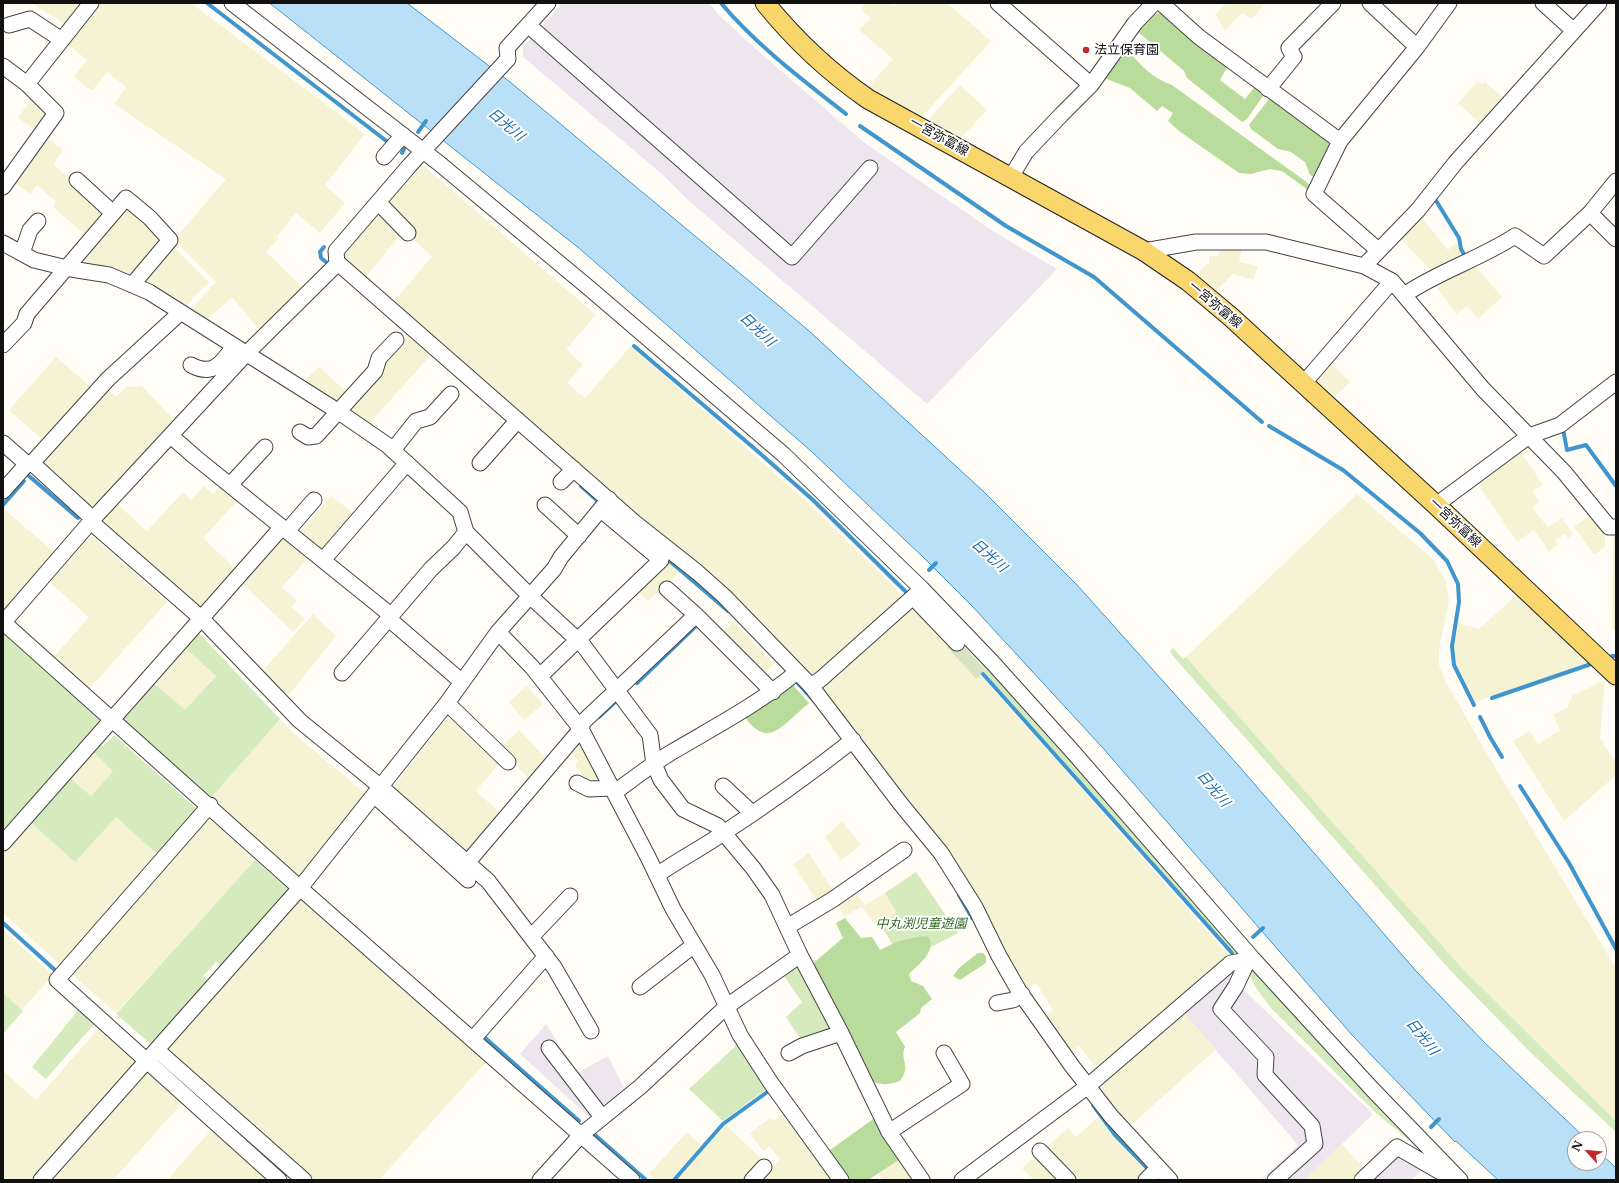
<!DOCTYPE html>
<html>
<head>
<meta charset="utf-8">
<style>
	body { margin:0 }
	#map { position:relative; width:1619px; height:1183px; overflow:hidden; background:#fffdf5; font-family:"Libre Baskerville",serif }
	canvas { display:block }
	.frame { position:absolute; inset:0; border:4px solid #111; pointer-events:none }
	.north { position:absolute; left:1567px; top:1131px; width:40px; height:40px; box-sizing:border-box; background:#fff; border:1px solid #a0a0a0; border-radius:50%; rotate:297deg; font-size:11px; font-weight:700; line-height:16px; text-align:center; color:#111 }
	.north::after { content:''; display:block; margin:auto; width:14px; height:18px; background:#c4262e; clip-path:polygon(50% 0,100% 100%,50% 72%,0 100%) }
</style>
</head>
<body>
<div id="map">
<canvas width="1619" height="1183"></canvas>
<div class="frame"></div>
<div class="north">N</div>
</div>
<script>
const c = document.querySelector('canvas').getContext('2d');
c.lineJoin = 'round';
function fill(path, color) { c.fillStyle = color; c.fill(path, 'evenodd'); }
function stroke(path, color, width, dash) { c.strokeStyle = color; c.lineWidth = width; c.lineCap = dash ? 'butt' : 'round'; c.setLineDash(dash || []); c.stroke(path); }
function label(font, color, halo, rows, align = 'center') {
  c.font = font + ' "Libre Baskerville","Noto Sans JP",serif'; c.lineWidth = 4; c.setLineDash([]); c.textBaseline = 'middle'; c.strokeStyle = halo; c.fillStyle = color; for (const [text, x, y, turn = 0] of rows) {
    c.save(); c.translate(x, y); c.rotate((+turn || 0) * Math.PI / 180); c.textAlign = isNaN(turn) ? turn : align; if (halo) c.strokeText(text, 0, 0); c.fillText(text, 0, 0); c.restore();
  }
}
fill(new Path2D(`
	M 562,3 L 709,3 L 720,16 L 758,51 L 866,144 L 993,231 L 1057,269 L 927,404 L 689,201 L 663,175 L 523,57 L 523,47 Z
	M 1226,973 L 1373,1114 L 1305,1180 L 1261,1180 L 1298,1145 L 1181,1010 Z
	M 546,1024 L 577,1073 L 608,1056 L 624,1088 L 589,1117 L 520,1054 Z
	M 1395,1154 L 1423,1169 L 1411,1180 L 1367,1180 Z`), '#eee6ef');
fill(new Path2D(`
	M 31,3 L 86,3 L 68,26 Z
	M 97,3 L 191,3 L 365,134 L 325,185 L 345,203 L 320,233 L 296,213 L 277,236 L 279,238 L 266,252 L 303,288 L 260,331 L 232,297 L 204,322 L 188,312 L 216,282 L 174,240 L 226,179 L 114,104 L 126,87 L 107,72 L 92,91 L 74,77 L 87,60 L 66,43 Z
	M 865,3 L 890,3 L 894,6 L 897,3 L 947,3 L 991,41 L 920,119 L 866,89 L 893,59 L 859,30 L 871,18 L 862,10 L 862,7 Z
	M 1226,3 L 1265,3 L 1252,19 L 1242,13 L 1225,31 L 1216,14 Z
	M 1478,81 L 1482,85 L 1485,82 L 1507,101 L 1483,126 L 1458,103 Z
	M 960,85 L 987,110 L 959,140 L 928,124 L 932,115 Z
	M 34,95 L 52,112 L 39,132 L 18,118 Z
	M 44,136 L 63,150 L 53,164 L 108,213 L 88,237 L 53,207 L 56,202 L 37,185 L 30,194 L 11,180 Z
	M 418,165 L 425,167 L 596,315 L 566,349 L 583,365 L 567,383 L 585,398 L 631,346 L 809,504 L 905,598 L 817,675 L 797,666 L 392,304 L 432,256 L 409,236 L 383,202 Z
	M 127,201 L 162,242 L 133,275 L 128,277 L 79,266 L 80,257 Z
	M 377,207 L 402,233 L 363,280 L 343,259 L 347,244 Z
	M 1420,216 L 1448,250 L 1457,242 L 1465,259 L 1432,272 L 1398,236 Z
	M 1243,243 L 1239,262 L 1258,266 L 1253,280 L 1233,274 L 1214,293 L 1195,277 L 1209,262 L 1209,256 L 1219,256 L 1219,245 Z
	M 173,246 L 209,282 L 184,308 L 140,284 Z
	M 1474,265 L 1502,297 L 1478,319 L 1467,306 L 1456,314 L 1432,281 Z
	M 407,335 L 430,356 L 367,426 L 344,411 L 382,363 Z
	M 56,357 L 92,388 L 45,442 L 9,410 Z
	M 1329,361 L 1350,382 L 1331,400 L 1313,384 Z
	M 319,367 L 350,395 L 335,406 L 303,382 Z
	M 142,386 L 176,422 L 116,487 L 93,506 L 88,506 L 45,467 L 44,461 L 108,389 L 116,397 L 126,387 Z
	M 1525,444 L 1536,447 L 1523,455 L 1543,485 L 1532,491 L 1540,501 L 1532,508 L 1548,527 L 1562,518 L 1573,534 L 1568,538 L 1564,534 L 1555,540 L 1558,545 L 1549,551 L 1534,530 L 1517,542 L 1476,481 Z
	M 223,484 L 239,499 L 203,538 L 239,572 L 203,612 L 99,519 L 115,502 L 147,531 L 183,492 L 191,500 L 204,486 L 213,494 Z
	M 1357,494 L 1434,560 L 1446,582 L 1449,600 L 1439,649 L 1439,665 L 1446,682 L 1487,754 L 1616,968 L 1616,1121 L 1461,967 L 1186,657 Z
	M 331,496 L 355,514 L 324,549 L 319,551 L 298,534 Z
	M 6,511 L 55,553 L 7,609 L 3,608 L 3,515 Z
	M 1593,513 L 1605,529 L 1605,547 L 1594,555 L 1574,527 Z
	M 1613,530 L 1616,531 L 1616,630 L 1612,630 Z
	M 91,535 L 167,602 L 89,689 L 53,658 L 89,617 L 49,582 Z
	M 281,536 L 311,555 L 282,587 L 297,601 L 291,607 L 305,619 L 293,632 L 240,581 Z
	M 665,560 L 680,572 L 648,601 L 636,588 Z
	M 1519,593 L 1593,661 L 1476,702 L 1456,664 L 1454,645 L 1458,623 L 1479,629 Z
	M 911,603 L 950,644 L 947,647 L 976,679 L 981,676 L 1229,956 L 1099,1071 L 1079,1046 L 1070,1054 L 1041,1017 L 1053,1010 L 1036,983 L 1024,991 L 966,883 L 817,689 Z
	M 313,614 L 336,636 L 285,700 L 260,674 Z
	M 733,622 L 774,664 L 762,676 L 720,634 Z
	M 182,645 L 216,675 L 185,711 L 151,681 Z
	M 1605,680 L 1600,738 L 1616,763 L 1616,775 L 1564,821 L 1513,741 L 1530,731 L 1538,744 L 1560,730 L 1553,714 L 1567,708 L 1572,696 Z
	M 527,686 L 543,704 L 524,720 L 509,702 Z
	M 452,712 L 502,760 L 476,791 L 501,814 L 467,855 L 390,791 Z
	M 280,719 L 292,732 L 368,796 L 299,878 L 211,798 Z
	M 519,730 L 546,758 L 529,779 L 500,748 Z
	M 581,738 L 603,776 L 585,785 L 581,772 L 575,766 L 578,760 L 570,750 Z
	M 90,749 L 113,771 L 91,796 L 67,775 Z
	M 206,816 L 255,860 L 116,1013 L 69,972 Z
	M 116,817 L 159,856 L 62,966 L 3,913 L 3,848 L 28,820 Z
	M 842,821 L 861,845 L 841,860 L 825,837 Z
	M 809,853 L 835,894 L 819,904 L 793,864 Z
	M 853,890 L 865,905 L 885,893 L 898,913 L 876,926 L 862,907 L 844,916 L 836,901 Z
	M 301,897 L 487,1061 L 379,1180 L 311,1180 L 164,1050 Z
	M 3,930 L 53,975 L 22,1010 L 3,993 Z
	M 1181,1010 L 1216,1049 L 1130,1126 L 1115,1112 L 1095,1085 Z
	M 101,1026 L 138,1060 L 30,1180 L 3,1180 L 3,1071 L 36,1100 Z
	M 148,1068 L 184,1101 L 113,1180 L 53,1180 L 51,1178 Z
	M 787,1111 L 838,1180 L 769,1180 L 763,1173 L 780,1160 L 770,1146 L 763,1151 L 750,1133 L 770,1118 L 773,1121 Z
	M 1098,1117 L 1114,1138 L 1148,1173 L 1141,1180 L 1081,1180 L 1074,1173 L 1070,1178 L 1044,1149 L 1068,1128 L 1076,1137 Z
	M 726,1125 L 764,1161 L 747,1180 L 676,1180 Z
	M 214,1127 L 274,1180 L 167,1180 Z
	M 687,1132 L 701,1145 L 670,1180 L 656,1180 L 649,1174 Z
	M 1342,1144 L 1366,1171 L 1356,1180 L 1305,1180 Z
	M 1038,1155 L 1063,1180 L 1034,1180 L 1022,1168 Z
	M 902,1158 L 917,1180 L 883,1180 L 878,1174 Z`), '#f6f3d4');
fill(new Path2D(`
	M 927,600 L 987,664 L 1243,953 L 1237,957 L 984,672 L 986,671 Z
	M 196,630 L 280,719 L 211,798 L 123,719 L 122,713 L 151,681 L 185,710 L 216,676 L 182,645 Z
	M 3,635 L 9,635 L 103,720 L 3,838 Z
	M 1173,648 L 1183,659 L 1186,657 L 1461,967 L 1616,1121 L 1616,1132 L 1532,1054 L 1450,970 L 1173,656 L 1170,651 Z
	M 114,735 L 199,811 L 159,856 L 116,817 L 75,862 L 28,820 L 67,775 L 91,796 L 113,771 L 90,749 L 97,741 L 103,746 Z
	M 255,860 L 289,890 L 221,966 L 216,962 L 203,976 L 208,981 L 152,1045 L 116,1014 Z
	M 916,872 L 958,933 L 903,962 L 880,924 L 897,913 L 885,893 Z
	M 798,964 L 835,1031 L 803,1043 L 786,1017 L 802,1002 L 784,976 Z
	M 1256,968 L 1435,1162 L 1376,1113 L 1272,1009 L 1256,988 L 1249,974 L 1251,969 Z
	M 3,993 L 23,1011 L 3,1034 Z
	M 80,1008 L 96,1022 L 46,1079 L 32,1067 Z
	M 740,1042 L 769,1087 L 723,1121 L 689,1089 Z`), '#d5ebbd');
fill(new Path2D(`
	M 1160,13 L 1229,64 L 1220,80 L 1245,99 L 1256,85 L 1265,93 L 1247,119 L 1242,122 L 1187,78 L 1184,71 L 1137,31 L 1150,15 Z
	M 1125,48 C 1142,65 1148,76 1172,85 L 1312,186 L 1308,190 L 1282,171 L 1270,169 L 1251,174 L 1239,173 L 1179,131 L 1168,121 L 1173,113 L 1162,106 L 1157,111 L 1130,88 L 1104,78 Z
	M 1271,96 L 1335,143 L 1316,178 L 1310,175 L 1305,162 L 1291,152 L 1278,149 L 1251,129 L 1249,125 Z
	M 790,682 L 809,703 L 807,705 C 783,724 768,751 744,716 Z
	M 845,918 L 861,938 L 872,937 L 880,950 L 899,941 L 923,936 L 929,937 C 936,952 919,964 909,974 L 911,981 L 923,986 L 932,999 L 921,1008 L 920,1013 L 896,1032 L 905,1047 C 899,1059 912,1065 900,1081 C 889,1085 879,1086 868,1079 L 811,965 L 843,938 L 836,923 Z
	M 978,953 L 983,953 L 986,956 L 986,963 L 960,980 L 953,976 L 959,968 Z
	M 876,1117 L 902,1158 L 868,1180 L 844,1180 L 826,1153 Z`), '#b9dc9c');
fill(new Path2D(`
	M 957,638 L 986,671 L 976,679 L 947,647 Z`), '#d9e3c4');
const water = new Path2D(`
	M 270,3 L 407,3 L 510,82 L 808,330 L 983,491 L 1078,586 L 1238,765 L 1416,971 L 1484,1042 L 1586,1139 L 1575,1139 L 1575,1163 L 1599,1163 L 1599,1152 L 1616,1168 L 1616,1180 L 1498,1180 L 1456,1141 L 1455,1142 L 1352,1035 L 1102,747 L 972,606 L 923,557 L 812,452 L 580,249 Z`);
fill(water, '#b9e0f7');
stroke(water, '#3f96cf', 1);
stroke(new Path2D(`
	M 207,3 L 389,143
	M 721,3 C 755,44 804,81 846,114
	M 860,126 L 1006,226 L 1094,277 L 1262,422
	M 418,132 L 426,121
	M 402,153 L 404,149
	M 1435,199 L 1459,238 L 1461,249 L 1466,258
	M 324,247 L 320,252 L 321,258 L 331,266
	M 634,346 L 755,449 L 813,500 L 908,594
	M 1269,426 L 1343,470 L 1420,533 L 1447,561 L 1458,584 L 1459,602 L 1452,646 L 1454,665 L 1474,705
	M 1563,429 L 1567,450 L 1586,445 L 1616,486
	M 29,476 L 78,518
	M 581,486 L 601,504
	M 3,505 L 24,481
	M 665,557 L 728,611
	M 929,570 L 936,563
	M 1612,656 L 1616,656
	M 983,674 L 1232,953
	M 794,679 L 815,702
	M 637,683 L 697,625
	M 1492,698 L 1594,663
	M 599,717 L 615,702
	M 1480,717 L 1490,737 L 1502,757
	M 1520,786 L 1569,863 L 1616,949
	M 959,895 L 972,918
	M 3,923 L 56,971
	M 1253,937 L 1263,928
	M 483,1036 L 579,1121
	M 1093,1105 L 1115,1135 L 1150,1171
	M 1431,1127 L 1439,1119
	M 595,1135 L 646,1180
	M 674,1180 L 723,1124 L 770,1090`), '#3f96cf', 4);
const minor = new Path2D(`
	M 232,3 L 440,164 L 589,288 L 784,455 L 922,589 L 992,662 L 1074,753 L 1253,959 L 1373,1090 L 1460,1180
	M 998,3 L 1091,85
	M 1161,3 L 1199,37 L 1340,141
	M 1370,3 L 1417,47 L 1449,3
	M 1543,3 L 1574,31
	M 9,25 L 30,19 L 62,40
	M 528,25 L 792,257 L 870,168
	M 3,66 L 27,84 L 56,113 L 3,187
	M 27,84 L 91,3
	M 1268,89 L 1294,57 L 1289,48 L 1333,3
	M 384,157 L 403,135
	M 1011,177 L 1026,152 L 1061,115 L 1091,85 L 1135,23 L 1154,3
	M 77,180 L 113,213
	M 378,202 L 408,233
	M 1590,213 L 1616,239
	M 3,243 L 34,260 L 71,269 L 109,275 L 149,292 L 339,412 L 387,445 L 460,512 L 466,532 L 530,596 L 583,645 L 650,735 L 654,764 L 661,780 L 683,809 L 718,826 L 753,868 L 772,895 L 800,955 L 841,1033 L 889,1132 L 922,1180
	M 1378,250 L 1314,194 L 1340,141 L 1417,47
	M 1144,251 L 1196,242 L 1266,242 L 1364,266 L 1392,281 L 1483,389 L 1564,472 L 1609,527 L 1616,527
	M 22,253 L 30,230 L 38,221
	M 338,263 L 635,523 L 697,572 L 724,596 L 811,686 L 900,803 L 941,853 L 975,907 L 999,956 L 1019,991 L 1072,1066 L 1111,1116 L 1170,1180
	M 1364,266 L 1418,210 L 1456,162 L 1599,3
	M 1404,295 C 1439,271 1480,259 1515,236 L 1544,256 L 1590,213 L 1616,181
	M 3,345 L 24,323 L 27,314 L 126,198 L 150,218 L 170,240 L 132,285
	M 191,365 C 213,377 222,363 234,346
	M 1303,384 L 1392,281
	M 300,432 L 308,437 L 316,436 L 375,371 L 379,358 L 396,340
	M 171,436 L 195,457 L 392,616
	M 3,443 L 27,464
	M 393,450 L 416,421 L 430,417 L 451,394
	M 32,463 L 93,519
	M 480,463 L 518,420
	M 561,482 L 574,469
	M 230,485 L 265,447
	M 3,491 L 27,464 L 32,463 L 108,379 L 181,312
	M 545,505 L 579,536
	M 1436,505 L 1529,436 L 1560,425 L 1616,382
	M 91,522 L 201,618 L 300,721 L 381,787 L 488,881 L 554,967 L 591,1031
	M 287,531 L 314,500
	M 323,560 L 407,463
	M 667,589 L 696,615 L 773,692
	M 913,597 L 957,643
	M 389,619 L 462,682
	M 3,622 L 300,888 L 632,1180
	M 3,623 L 93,519 L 246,354 L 337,264 L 336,251 L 410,165 L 508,59 L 507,48 L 548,3
	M 498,632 L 532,667 L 581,729 L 648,857 L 673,909 L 712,975 L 740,1035 L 771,1083 L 841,1180
	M 342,673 L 431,569 L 453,548 L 466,532
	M 540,676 L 661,560 L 601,510
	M 811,686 L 821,679 L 922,589
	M 447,703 L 508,762
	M 577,783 L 589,789 L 612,788
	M 723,786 L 752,813
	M 615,792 C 633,779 652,764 672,752 C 716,726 757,705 797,672
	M 374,795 L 468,880
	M 210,805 L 57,980 L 279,1180
	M 3,843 L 282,527
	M 467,863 L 581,729 L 583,722 L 696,615
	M 657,875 C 677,861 698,850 719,836 C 765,806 810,774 853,740
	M 787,927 L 832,900 L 904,850
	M 531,937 L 570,896
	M 1248,960 L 1236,986 L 1221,1009 L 1266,1057 L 1265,1075 L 1312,1126 L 1315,1144 L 1275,1180
	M 640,987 L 694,945
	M 997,1003 L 1013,1000 L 1022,994
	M 473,1039 L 546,956
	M 549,1048 L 602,1117
	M 157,1050 L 304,1180
	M 789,1053 L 802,1046 L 841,1033
	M 889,1132 L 962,1084 L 944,1053
	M 1040,1151 L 1068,1180
	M 41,1180 L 300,888 L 447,703 L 498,632 L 554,569 L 561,557 L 609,499
	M 540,1180 L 581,1135 L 640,1087 L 726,1007 L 800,955
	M 752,1180 L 764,1167
	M 962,1180 L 1088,1086 L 1231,963 L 1253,959
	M 1146,1180 L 1158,1168
	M 1362,1180 L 1397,1147 L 1449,1177 L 1452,1177`);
const major = new Path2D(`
	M 765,3 C 795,40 829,72 868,99 L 1144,251 L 1188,281 L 1231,317 L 1436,505 L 1616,675`);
stroke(minor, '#444', 17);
stroke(major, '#222', 21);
stroke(minor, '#fff', 15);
stroke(major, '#f9d66b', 19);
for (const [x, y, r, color] of [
	[1086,50,4,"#c4262e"]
]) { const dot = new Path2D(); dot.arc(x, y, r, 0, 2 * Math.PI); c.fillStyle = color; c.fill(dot); stroke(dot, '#fff', 1.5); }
label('13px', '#111', '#fff', [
	["法立保育園",1094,50]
], 'left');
label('13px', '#111', '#fff', [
	["一宮弥富線",939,137,29],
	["一宮弥富線",1215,305,40],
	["一宮弥富線",1455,523,43]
]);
label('italic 13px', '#2f6b1f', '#fff', [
	["中丸渕児童遊園",921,924]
]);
label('italic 14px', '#1768a6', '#fff', [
	["日光川",506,125,40],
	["日光川",757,330,43],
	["日光川",989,556,42],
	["日光川",1213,789,50],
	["日光川",1422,1037,51]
]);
</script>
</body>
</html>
